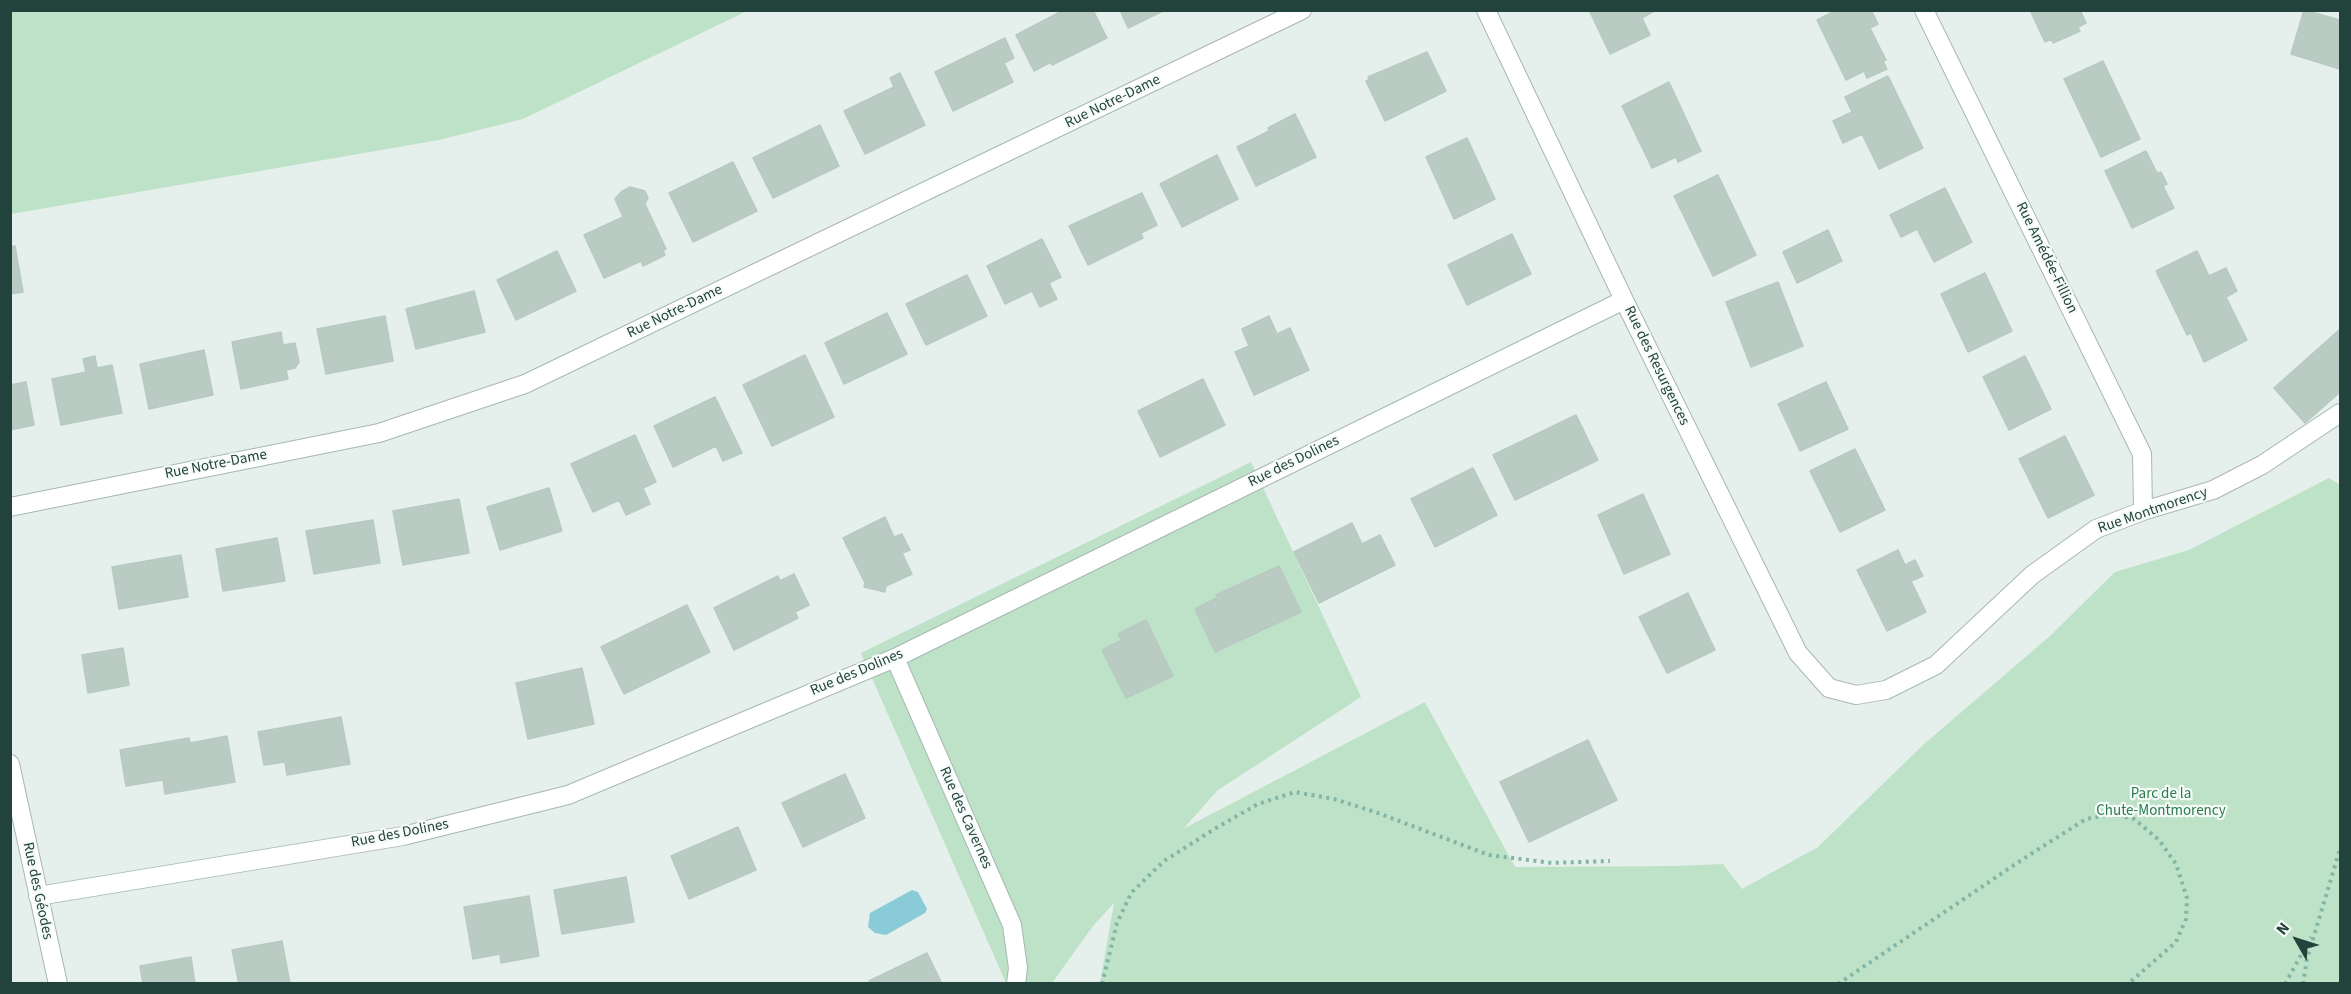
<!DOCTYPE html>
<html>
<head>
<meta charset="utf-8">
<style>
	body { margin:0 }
	#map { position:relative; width:2351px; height:994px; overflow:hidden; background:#e5efeb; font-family:"Source Sans 3",sans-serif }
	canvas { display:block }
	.frame { position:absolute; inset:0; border:12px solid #22433b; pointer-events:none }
	.north { position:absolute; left:2267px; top:910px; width:60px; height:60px; -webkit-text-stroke:4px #f6fbf9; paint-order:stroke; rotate:309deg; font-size:16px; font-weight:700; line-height:24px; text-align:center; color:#22433b }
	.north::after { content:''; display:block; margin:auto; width:21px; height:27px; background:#22433b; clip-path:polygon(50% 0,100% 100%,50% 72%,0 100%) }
</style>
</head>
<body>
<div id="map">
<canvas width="2351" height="994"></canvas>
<div class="frame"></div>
<div class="north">N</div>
</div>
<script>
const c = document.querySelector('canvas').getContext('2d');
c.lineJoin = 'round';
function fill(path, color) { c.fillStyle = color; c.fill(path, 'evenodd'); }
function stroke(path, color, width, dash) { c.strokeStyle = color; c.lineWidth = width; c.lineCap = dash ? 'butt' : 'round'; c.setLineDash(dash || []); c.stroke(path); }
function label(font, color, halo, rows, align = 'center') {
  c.font = font + ' "Source Sans 3",sans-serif'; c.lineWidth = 4.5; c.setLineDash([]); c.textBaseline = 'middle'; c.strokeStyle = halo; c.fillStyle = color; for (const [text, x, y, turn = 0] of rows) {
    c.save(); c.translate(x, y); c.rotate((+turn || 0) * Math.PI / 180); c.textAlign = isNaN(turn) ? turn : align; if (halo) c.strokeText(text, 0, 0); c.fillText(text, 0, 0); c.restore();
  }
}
fill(new Path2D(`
	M 11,10 L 747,10 L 747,11 L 523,119 L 439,140 L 11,214 Z
	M 1251,462 L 1361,697 L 1218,790 L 1183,829 L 1425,702 L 1515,867 L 1677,866 L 1723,864 L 1742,889 L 1818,847 L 1923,745 L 2050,636 L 2115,572 L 2189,550 L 2329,478 L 2340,485 L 2340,983 L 1100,983 L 1114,903 L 1093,926 L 1052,983 L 1006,983 L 861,653 Z`), '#bde2c7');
fill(new Path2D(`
	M 912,890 L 918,892 L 927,909 L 925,913 L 886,935 L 875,933 L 868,927 L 870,913 Z`), '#8acbd8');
const building = new Path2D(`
	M 1064,10 L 1093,10 L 1107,38 L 1052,65 L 1051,62 L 1034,71 L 1016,35 Z
	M 1120,10 L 1165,10 L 1128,28 Z
	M 1589,10 L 1656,10 L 1642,18 L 1650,35 L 1610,54 Z
	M 1837,10 L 1871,10 L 1878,24 L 1870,28 L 1886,60 L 1883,61 L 1887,69 L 1867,78 L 1864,71 L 1846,80 L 1817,20 Z
	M 2030,10 L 2080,10 L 2086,23 L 2078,27 L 2080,31 L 2053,43 L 2051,39 L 2045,42 Z
	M 2304,10 L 2340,20 L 2340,69 L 2291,54 Z
	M 1005,38 L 1014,58 L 1004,63 L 1013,82 L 953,111 L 935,72 Z
	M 1427,52 L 1446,91 L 1385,121 L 1366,81 L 1369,80 L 1368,77 Z
	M 2103,61 L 2140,139 L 2101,157 L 2064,79 Z
	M 900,73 L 925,125 L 865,154 L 844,111 L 894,87 L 890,78 Z
	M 1888,76 L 1923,148 L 1879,169 L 1862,134 L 1843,143 L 1833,121 L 1852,112 L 1845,97 Z
	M 1669,82 L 1701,151 L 1678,162 L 1676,157 L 1652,168 L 1622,106 Z
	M 1295,114 L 1316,157 L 1256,186 L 1237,147 L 1269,131 L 1268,128 Z
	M 820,125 L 839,166 L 773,198 L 753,158 Z
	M 1467,138 L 1495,199 L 1454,219 L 1426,157 Z
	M 2146,151 L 2157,173 L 2161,172 L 2167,184 L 2163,186 L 2174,208 L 2132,228 L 2105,171 Z
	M 1217,155 L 1238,199 L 1182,227 L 1160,184 Z
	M 733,162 L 757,211 L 693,242 L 669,193 Z
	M 1718,175 L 1756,255 L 1713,276 L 1674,196 Z
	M 630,187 L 645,191 L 648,198 L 645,204 L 666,249 L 663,251 L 665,255 L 643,266 L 641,261 L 604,278 L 584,235 L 623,217 L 615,199 L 621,192 Z
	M 1945,188 L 1972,242 L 1934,262 L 1917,229 L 1901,237 L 1890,215 Z
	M 1142,193 L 1157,225 L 1141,233 L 1143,238 L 1088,265 L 1069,226 Z
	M 1828,230 L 1842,261 L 1797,283 L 1783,252 Z
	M 1512,234 L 1531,274 L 1467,305 L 1448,265 Z
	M 1042,239 L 1061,277 L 1049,283 L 1057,299 L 1040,307 L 1032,291 L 1005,304 L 987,266 Z
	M 15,246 L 23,292 L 10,294 L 10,247 Z
	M 557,251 L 576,291 L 516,320 L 497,280 Z
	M 2197,251 L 2209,276 L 2226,268 L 2237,291 L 2226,297 L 2247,340 L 2204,362 L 2191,333 L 2187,335 L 2156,271 Z
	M 1985,273 L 2012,331 L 1968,352 L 1941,294 Z
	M 967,275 L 987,316 L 926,345 L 906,304 Z
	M 1778,282 L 1803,346 L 1751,367 L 1726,302 Z
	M 474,291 L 485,332 L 416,349 L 406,309 Z
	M 887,313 L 907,354 L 844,384 L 825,343 Z
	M 385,316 L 393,361 L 326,374 L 317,329 Z
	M 1269,316 L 1277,334 L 1290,328 L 1309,370 L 1254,395 L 1235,352 L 1249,346 L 1242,329 Z
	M 2339,330 L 2340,392 L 2305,423 L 2274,388 Z
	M 281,332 L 283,345 L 295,343 L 299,362 L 295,368 L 286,370 L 288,379 L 241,389 L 232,342 Z
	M 204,350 L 213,395 L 149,409 L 140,364 Z
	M 805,355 L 834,417 L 772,446 L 743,385 Z
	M 95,356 L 97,368 L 112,365 L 122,413 L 61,425 L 52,379 L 86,372 L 83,359 Z
	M 2025,356 L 2051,409 L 2009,430 L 1983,377 Z
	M 1203,379 L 1225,425 L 1160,457 L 1138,411 Z
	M 26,382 L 34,425 L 10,430 L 10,385 Z
	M 1826,382 L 1848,429 L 1800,451 L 1778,404 Z
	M 715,397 L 742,453 L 723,461 L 716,446 L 673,467 L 654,426 Z
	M 1576,415 L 1598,460 L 1515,500 L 1493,455 Z
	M 635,435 L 656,482 L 643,488 L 650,504 L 626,515 L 619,500 L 593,512 L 571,464 Z
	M 2065,436 L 2094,495 L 2048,518 L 2019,459 Z
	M 1855,449 L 1885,510 L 1840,532 L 1810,471 Z
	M 1473,468 L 1497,515 L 1435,547 L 1411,499 Z
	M 549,488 L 562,531 L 500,550 L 487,507 Z
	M 1643,494 L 1670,554 L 1624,574 L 1598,515 Z
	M 459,499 L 469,553 L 403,565 L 393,511 Z
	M 885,517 L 894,537 L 902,534 L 910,550 L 902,553 L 912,574 L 886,586 L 885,592 L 864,587 L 865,583 L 843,538 Z
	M 373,520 L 380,563 L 314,574 L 306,531 Z
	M 1352,523 L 1362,544 L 1380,535 L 1395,565 L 1319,603 L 1294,552 Z
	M 277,538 L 285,581 L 223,591 L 216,549 Z
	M 1898,550 L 1905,565 L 1915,560 L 1923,576 L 1911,581 L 1926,612 L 1887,631 L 1857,570 Z
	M 181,555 L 188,597 L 119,609 L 112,567 Z
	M 1279,566 L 1301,612 L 1215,652 L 1195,609 L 1217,598 L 1216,595 Z
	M 794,574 L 809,605 L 795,612 L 798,618 L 734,650 L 714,608 L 778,576 L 780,581 Z
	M 1688,593 L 1715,650 L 1667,673 L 1639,617 Z
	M 687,605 L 710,652 L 624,694 L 601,647 Z
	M 1146,620 L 1173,676 L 1126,698 L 1102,650 L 1122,640 L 1118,634 Z
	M 123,648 L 129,685 L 88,693 L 82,655 Z
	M 582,668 L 594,724 L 528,739 L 516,683 Z
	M 341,717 L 350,764 L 287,775 L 285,762 L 264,765 L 258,732 Z
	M 227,736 L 235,782 L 165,794 L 163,780 L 126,786 L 120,750 L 189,738 L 190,743 Z
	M 1588,740 L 1617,800 L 1529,842 L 1500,782 Z
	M 845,774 L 865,818 L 803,847 L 782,803 Z
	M 738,827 L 756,870 L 689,899 L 671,856 Z
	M 626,877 L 634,922 L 562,934 L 554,890 Z
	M 529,896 L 539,956 L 501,963 L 500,954 L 473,959 L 464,907 Z
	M 282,941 L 290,984 L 239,984 L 232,950 Z
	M 927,953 L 942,984 L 870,984 L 869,981 Z
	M 191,957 L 195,984 L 143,984 L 140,966 Z`);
fill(building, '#bacbc4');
stroke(building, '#b7cac2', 1.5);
const minor = new Path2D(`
	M 1486,10 L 1624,300 L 1798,653 L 1829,688 L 1856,695 L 1886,690 L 1936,665 L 2032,575 L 2096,529 L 2143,511 L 2213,490 L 2262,465 L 2340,413
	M 1924,10 L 2142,454 L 2143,511
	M 10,507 L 379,433 L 525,384 L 1302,10
	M 895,658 L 1012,925 L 1018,968 L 1016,984
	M 10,764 L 58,984
	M 38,896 L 403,836 L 568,795 L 895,658 L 1624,300`);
stroke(minor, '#a7b8b3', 20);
stroke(new Path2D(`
	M 1102,984 L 1117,923 L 1131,893 L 1164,861 L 1216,828 L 1258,804 L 1295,792 L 1334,799 L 1378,813 L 1489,855 L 1552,863 L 1610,861
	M 1838,984 L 2023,859 L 2086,819 L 2112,814 L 2134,819 L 2159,840 L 2176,864 L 2187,898 L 2186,919 L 2176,942 L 2128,984
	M 2285,984 L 2311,937
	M 2303,984 L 2307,959 L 2340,849`), '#83b5a6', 4, [3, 4.5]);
stroke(minor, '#fff', 18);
label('15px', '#22433b', '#f6fbf9', [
	["Rue Notre-Dame",1113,102,-26],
	["Rue Amédée-Fillion",2046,258,64],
	["Rue Notre-Dame",675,312,-26],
	["Rue des Resurgences",1656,366,64],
	["Rue des Dolines",1294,462,-26],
	["Rue Notre-Dame",216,465,-11],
	["Rue Montmorency",2153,511,-19],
	["Rue des Dolines",857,673,-23],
	["Rue des Cavernes",965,818,66],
	["Rue des Dolines",400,834,-11],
	["Rue des Géodes",37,891,78]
]);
label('15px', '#287e4b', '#f6fbf9', [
	["Parc de la",2161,795],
	["Chute-Montmorency",2161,812]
]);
</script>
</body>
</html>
